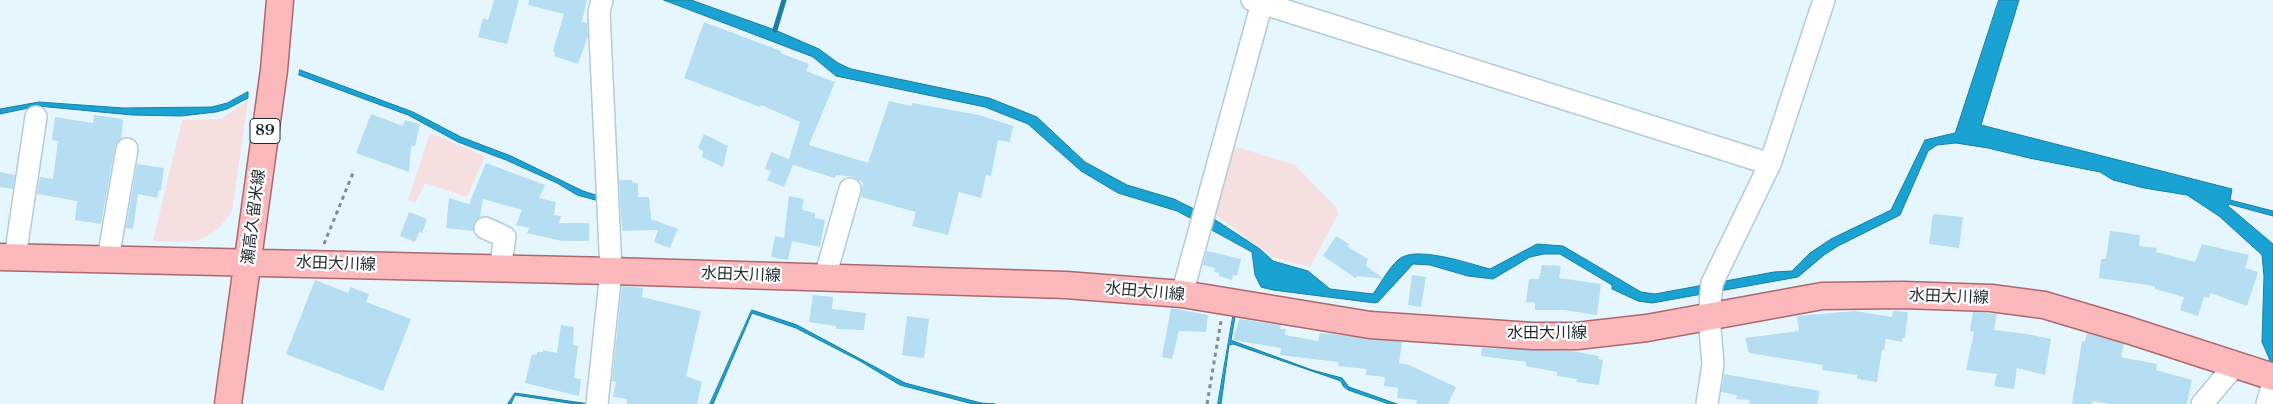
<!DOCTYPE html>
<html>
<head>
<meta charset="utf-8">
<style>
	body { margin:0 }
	canvas { display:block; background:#e6f6fe }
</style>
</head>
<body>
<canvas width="2273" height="404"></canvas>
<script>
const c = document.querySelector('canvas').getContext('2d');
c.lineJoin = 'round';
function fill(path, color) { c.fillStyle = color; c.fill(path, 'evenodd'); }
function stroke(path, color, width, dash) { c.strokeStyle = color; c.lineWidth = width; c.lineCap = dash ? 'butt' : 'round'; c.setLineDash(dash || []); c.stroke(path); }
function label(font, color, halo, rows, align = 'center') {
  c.font = font + ' "Libre Baskerville","Noto Sans JP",serif'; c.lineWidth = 4.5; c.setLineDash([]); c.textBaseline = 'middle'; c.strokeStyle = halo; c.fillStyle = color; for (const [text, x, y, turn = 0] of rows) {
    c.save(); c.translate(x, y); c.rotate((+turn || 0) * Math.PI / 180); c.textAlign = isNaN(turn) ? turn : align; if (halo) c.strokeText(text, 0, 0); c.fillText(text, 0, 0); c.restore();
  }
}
fill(new Path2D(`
	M 248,100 L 232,211 C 209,246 191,243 153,241 L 182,120 L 221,119 Z
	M 430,133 L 485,156 L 467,197 L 425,183 L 415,203 L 408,200 Z
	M 1230,145 L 1295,165 L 1336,207 L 1338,214 L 1310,267 L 1273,257 L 1210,211 Z`), '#f6dfdf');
const water = new Path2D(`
	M 664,0 L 691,0 L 775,30 L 819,49 L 838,63 L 851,69 L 989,98 L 1037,117 L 1085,162 L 1127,185 L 1174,199 L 1194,209 L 1190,218 L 1177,211 L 1118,193 L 1081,171 L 1028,124 L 985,107 L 836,76 L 813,57 Z
	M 1999,0 L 2019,0 L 1981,125 L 2232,189 L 2230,200 L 2273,211 L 2273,216 L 2229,204 L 2228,206 L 2273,244 L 2273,381 L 2269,358 L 2262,342 L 2264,276 L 2262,255 L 2219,216 L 2187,195 L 2144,188 L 2113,180 L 2100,172 L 2029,158 L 1988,148 L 1956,143 L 1937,145 L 1928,151 L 1900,215 L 1838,246 L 1824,255 L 1798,277 L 1652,303 L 1638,301 L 1612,289 L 1612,285 L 1560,254 L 1544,254 L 1530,257 L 1493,279 L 1468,276 L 1430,265 L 1413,264 L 1378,302 L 1375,303 L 1273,290 L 1261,287 L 1255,275 L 1252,252 L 1208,228 L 1214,219 L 1260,249 L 1273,261 L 1308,271 L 1330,289 L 1373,294 C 1381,283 1388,269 1398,260 C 1414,244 1470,264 1490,269 L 1537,244 L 1563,246 L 1641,292 L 1655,294 L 1774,272 L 1792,271 L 1810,253 L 1831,239 L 1891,210 L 1925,140 L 1955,133 Z
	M 300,70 L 413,112 L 461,137 L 511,156 L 583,191 L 602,197 L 599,201 L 577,195 L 557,183 L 506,160 L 458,142 L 408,115 L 299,75 Z
	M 248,92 L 248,98 L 227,109 L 216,112 L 181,116 L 132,115 L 38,106 L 0,114 L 0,109 L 39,102 L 123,108 L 212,107 L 227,103 Z
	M 752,310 L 797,325 L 905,383 L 981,403 L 995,404 L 973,404 L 900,385 L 860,361 L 796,328 L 752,313 L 713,404 L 710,404 Z
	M 1233,317 L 1235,317 L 1231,340 L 1233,341 L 1312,370 L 1342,378 L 1349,387 L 1397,404 L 1389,404 L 1348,390 L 1343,386 L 1341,381 L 1233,344 L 1229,345 L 1221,404 L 1218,404 Z
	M 515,393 L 589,404 L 575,404 L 515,395 L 511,404 L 508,404 Z`);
fill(water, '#1aa2d3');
stroke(water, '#1c7ea2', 1);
stroke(new Path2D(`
	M 775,30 L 784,0`), '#1c7ea2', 5);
fill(new Path2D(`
	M 494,0 L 519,0 L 507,44 L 478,37 L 483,18 L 488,20 Z
	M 529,0 L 587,0 L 582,22 L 587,23 L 588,36 L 578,64 L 554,56 L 555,52 L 553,51 L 564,14 L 528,5 Z
	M 704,22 L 781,51 L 780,53 L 809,64 L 806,71 L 835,82 L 809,145 L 868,163 L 889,101 L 912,106 L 912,103 L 979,115 L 1013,126 L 1010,142 L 998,140 L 991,176 L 986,175 L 981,198 L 959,192 L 948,235 L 912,226 L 916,212 L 861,197 L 863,183 L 854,177 L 836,175 L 835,178 L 793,165 L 784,187 L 767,180 L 771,171 L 765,169 L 771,152 L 789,159 L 800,122 L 761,105 L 760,107 L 684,78 Z
	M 371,114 L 403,126 L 405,120 L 420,124 L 415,146 L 411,146 L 409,172 L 356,153 Z
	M 94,115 L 122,119 L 123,121 L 121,139 L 115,147 L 101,224 L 75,220 L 77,201 L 37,194 L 40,177 L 53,179 L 58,141 L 52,140 L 55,117 L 93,123 Z
	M 704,134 L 728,146 L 723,167 L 702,157 L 703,151 L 698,148 Z
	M 486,163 L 545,185 L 539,198 L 556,202 L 554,215 L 561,216 L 559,223 L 589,223 L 589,241 L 562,241 L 527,233 L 529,228 L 516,225 L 522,210 L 483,199 L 480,217 L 474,222 L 473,231 L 446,228 L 449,198 L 469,204 Z
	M 137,164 L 164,168 L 161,191 L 159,190 L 157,198 L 138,194 L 133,229 L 126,228 Z
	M 0,172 L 15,175 L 13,189 L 0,187 Z
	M 619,180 L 632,180 L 633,183 L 638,183 L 638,197 L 649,197 L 651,219 L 678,229 L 670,248 L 654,242 L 658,230 L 622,231 Z
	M 789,196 L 804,199 L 802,210 L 815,213 L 815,218 L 825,220 L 820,247 L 792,241 L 788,260 L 771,257 L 775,236 L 784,238 Z
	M 409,212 L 427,219 L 422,233 L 419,232 L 415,242 L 400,236 Z
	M 1933,214 L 1963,217 L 1959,248 L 1929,244 Z
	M 2110,231 L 2140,235 L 2139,246 L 2157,248 L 2156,252 L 2195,262 L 2202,244 L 2249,255 L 2245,268 L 2258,272 L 2247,306 L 2210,293 L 2209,298 L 2204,297 L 2198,316 L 2180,310 L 2184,297 L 2155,289 L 2155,286 L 2099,278 L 2101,259 L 2106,259 Z
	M 1336,236 L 1349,244 L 1348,247 L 1368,259 L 1366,266 L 1384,279 L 1358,276 L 1355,278 L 1323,256 Z
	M 1207,251 L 1241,259 L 1237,276 L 1233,275 L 1232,280 L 1219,276 L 1219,273 L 1214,272 L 1215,268 L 1203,265 Z
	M 1542,265 L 1561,266 L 1559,278 L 1601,284 L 1597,315 L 1564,310 L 1535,310 L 1535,303 L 1526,302 L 1529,279 L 1539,279 Z
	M 1412,275 L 1426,277 L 1421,307 L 1408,305 Z
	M 315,280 L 348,293 L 350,287 L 369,294 L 366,302 L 411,319 L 383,391 L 286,354 Z
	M 622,286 L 643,288 L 642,297 L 701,311 L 686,376 L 702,382 L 697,404 L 627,404 L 627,399 L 613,397 L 616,382 L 612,381 Z
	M 813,295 L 833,297 L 832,309 L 866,313 L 864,330 L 836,329 L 836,326 L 809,322 Z
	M 1171,308 L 1208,315 L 1206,332 L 1179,331 L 1172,359 L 1162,357 Z
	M 1855,311 L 1892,317 L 1893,311 L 1908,312 L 1905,338 L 1902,338 L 1902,342 L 1886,339 L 1884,350 L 1882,350 L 1877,382 L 1857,379 L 1857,375 L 1822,370 L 1823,365 L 1749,353 L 1745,338 L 1799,331 L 1797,316 Z
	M 1973,312 L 1997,314 L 1994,330 L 2027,334 L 2051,339 L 2045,375 L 2017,368 L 2014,389 L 1994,386 L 1997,374 L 1966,370 L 1974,332 L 1970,331 Z
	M 907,316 L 929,319 L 924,358 L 902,355 Z
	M 1239,319 L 1281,325 L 1280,329 L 1286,329 L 1285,335 L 1318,341 L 1320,333 L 1402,342 L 1399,363 L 1409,365 L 1456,387 L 1448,404 L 1416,404 L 1417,400 L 1397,398 L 1398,388 L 1384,386 L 1385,377 L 1366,375 L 1366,369 L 1338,366 L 1338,362 L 1280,355 L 1281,348 L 1233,340 Z
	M 561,325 L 574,327 L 573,345 L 578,346 L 574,378 L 581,379 L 579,396 L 525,383 L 532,354 L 537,355 L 537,352 L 543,352 L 543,350 L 557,353 Z
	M 2087,333 L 2124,344 L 2121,357 L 2157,364 L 2156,370 L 2192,380 L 2187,404 L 2110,404 L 2093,401 L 2092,404 L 2072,404 L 2082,341 L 2085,342 Z
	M 1482,348 L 1572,351 L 1599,356 L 1598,359 L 1603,360 L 1599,385 L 1576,382 L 1577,379 L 1557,376 L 1557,372 L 1526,366 L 1526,362 L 1481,356 Z
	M 1724,374 L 1820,391 L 1817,404 L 1749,404 L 1750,400 L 1736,399 L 1737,395 L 1721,392 Z`), '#b5def2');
const minor = new Path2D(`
	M 1252,0 L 1770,164
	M 485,228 L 505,237 L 500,268
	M 17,244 L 36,117
	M 108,259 L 127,149
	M 825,277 L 850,189
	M 1182,294 L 1262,3
	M 597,404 L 611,271 L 599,13 L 602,0
	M 1707,404 L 1713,364 L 1709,316 L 1712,283 L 1770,164 L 1824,0
	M 2202,404 L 2235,365
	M 2267,404 L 2271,390`);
const major = new Path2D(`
	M 0,257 L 611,271 L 1066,285 L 1182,294 L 1370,325 L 1533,336 L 1577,336 L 1647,328 L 1822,296 L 1903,295 L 1991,298 L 2044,305 L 2128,330 L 2273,377
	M 228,404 L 274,70 L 280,0`);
stroke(minor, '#b2ccd9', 24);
stroke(major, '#ad686d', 29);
stroke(new Path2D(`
	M 324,244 L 353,173
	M 1207,404 L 1221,321`), '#818d94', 3, [4, 4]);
stroke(minor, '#fff', 21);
stroke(major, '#fbb9bc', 26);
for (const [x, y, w] of [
	[265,131,30]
]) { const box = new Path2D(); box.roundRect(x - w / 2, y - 12.5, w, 25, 4); c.fillStyle = '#fff'; c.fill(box); stroke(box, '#1f292e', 1); }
label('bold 15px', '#1f292e', null, [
	["89",265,131]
]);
label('16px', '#1f292e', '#fff', [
	["瀬高久留米線",254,217,-83],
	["水田大川線",336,264,2],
	["水田大川線",741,275,2],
	["水田大川線",1145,292,5],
	["水田大川線",1949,297,2],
	["水田大川線",1547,333]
]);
</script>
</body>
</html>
